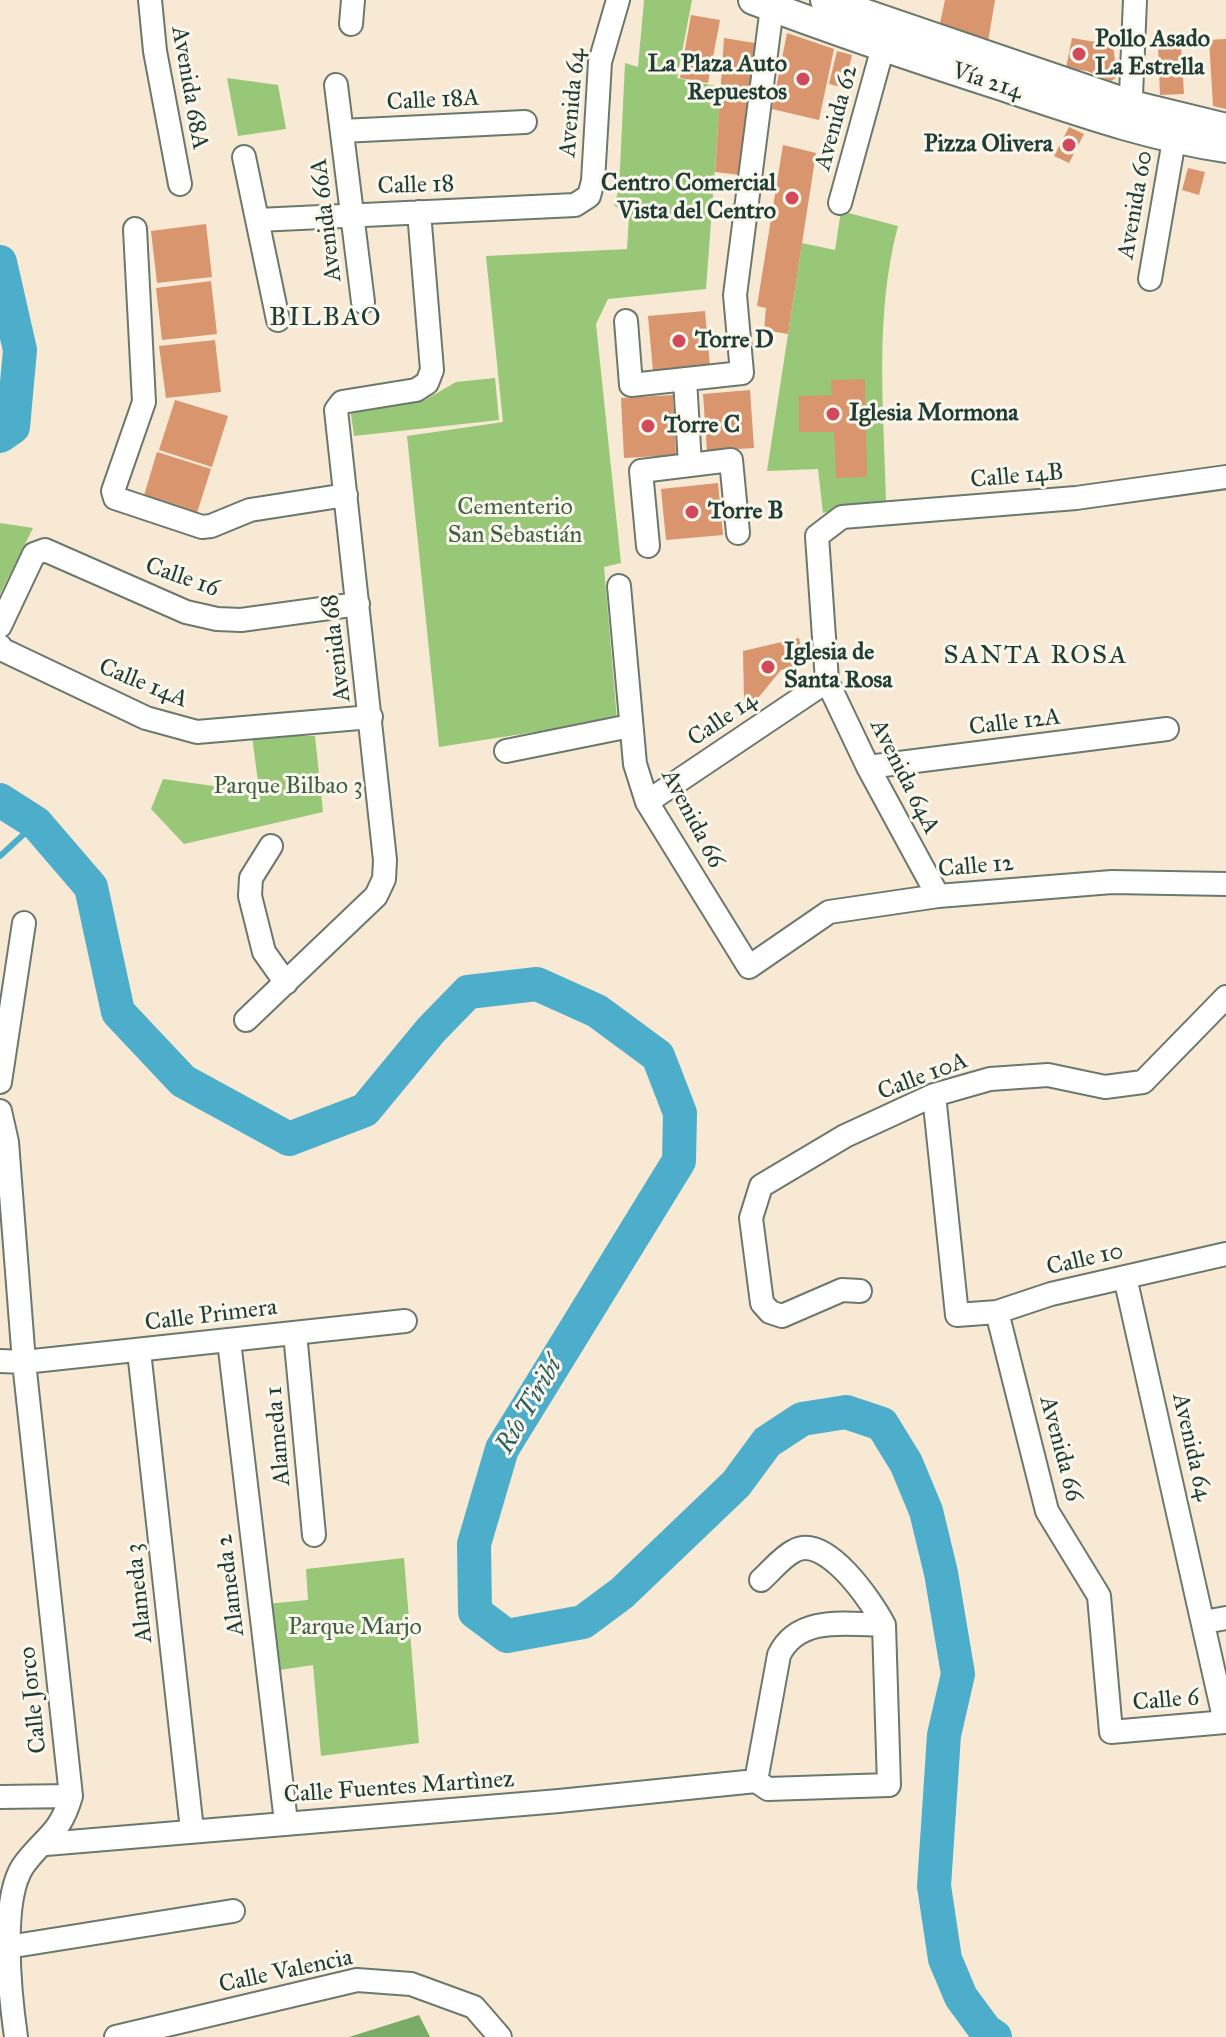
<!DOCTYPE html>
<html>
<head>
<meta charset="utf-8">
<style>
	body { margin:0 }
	canvas { display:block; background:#f7e9d4 }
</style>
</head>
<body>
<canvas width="1226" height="2037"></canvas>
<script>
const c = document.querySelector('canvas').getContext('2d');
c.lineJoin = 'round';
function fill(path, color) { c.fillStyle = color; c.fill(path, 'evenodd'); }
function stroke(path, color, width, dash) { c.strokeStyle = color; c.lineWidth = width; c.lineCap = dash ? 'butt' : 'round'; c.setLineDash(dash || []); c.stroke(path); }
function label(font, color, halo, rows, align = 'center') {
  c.font = font + ' "IM FELL Great Primer",serif'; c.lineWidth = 6; c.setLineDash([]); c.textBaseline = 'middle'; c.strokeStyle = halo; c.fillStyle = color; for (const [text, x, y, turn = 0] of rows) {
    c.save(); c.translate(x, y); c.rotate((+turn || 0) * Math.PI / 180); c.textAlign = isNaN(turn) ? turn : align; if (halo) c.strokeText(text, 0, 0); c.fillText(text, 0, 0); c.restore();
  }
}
fill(new Path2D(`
	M 644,0 L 692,0 L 677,78 L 721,87 L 706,289 L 608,299 L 596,324 L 621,563 L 604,567 L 617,719 L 439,747 L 407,436 L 503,422 L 486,256 L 627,249 L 629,216 L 614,205 L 619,189 L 625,63 L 638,67 Z
	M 227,78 L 278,85 L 286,129 L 238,136 Z
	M 841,211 L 898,226 C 874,315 884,411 886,502 L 850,506 L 823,513 L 818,469 L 767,471 L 802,243 L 835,250 Z
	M 495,378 L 499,420 L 354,436 L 350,407 L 425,400 L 456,382 Z
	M 0,523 L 33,528 L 0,594 Z
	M 252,736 L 315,736 L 323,812 L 184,844 L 151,809 L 163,779 L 228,788 L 258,782 Z
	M 404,1558 L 419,1743 L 321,1756 L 313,1665 L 273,1671 L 267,1604 L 308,1600 L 306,1569 Z`), '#98c877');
fill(new Path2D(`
	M 419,2015 L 430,2037 L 349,2037 Z`), '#7aac68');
stroke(new Path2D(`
	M 0,856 L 36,823`), '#4caecb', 6);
stroke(new Path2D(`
	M 0,262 L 20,350 L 13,427 L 0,436
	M 0,800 L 36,823 L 91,887 L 118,1012 L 183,1081 L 289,1139 L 365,1110 L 431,1030 L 468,992 L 537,984 L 597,1011 L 658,1056 L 680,1113 L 679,1161 L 502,1449 L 474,1544 L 475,1612 L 507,1636 L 583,1622 L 622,1593 L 736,1484 L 767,1442 L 802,1419 L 846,1412 L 882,1424 L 906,1463 L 926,1511 L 941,1573 L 958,1674 L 944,1735 L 934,1886 L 945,1959 L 961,1997 L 986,2031 L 995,2037`), '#4caecb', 34);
fill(new Path2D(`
	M 945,0 L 995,0 L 988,42 L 939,28 Z
	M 691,15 L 720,20 L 708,83 L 680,78 Z
	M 787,33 L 834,49 L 819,120 L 772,109 Z
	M 724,38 L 761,44 L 741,175 L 715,172 Z
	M 1072,38 L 1113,45 L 1117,77 L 1111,81 L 1087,71 L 1066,68 Z
	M 1226,39 L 1226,109 L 1213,106 L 1209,40 Z
	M 1181,45 L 1184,94 L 1160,95 L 1158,46 Z
	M 837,51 L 852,55 L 844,88 L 829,84 Z
	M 1069,127 L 1084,134 L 1069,163 L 1054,156 Z
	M 783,145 L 816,153 L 788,334 L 764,330 L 766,308 L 757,306 Z
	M 1188,168 L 1205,172 L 1199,195 L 1182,190 Z
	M 206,224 L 212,277 L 157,283 L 151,231 Z
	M 211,281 L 217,334 L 162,340 L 156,288 Z
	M 705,311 L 710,366 L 653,371 L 648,316 Z
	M 215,340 L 221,392 L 166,398 L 159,346 Z
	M 865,379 L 867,477 L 836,478 L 834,432 L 799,432 L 799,396 L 832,395 L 831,380 Z
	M 750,390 L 754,448 L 707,451 L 703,394 Z
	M 673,395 L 676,455 L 624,458 L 621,398 Z
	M 175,400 L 228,416 L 212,467 L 159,450 Z
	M 157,452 L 211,469 L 195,519 L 142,502 Z
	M 718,483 L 723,535 L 666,540 L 661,489 Z
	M 799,638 L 804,665 L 781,670 L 758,698 L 744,701 L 743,651 Z`), '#d9956e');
const minor = new Path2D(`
	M 150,0 L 155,51 L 180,184
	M 351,24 L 353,0
	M 336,85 L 363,302
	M 1130,119 L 1135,0
	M 342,131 L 525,122
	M 244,157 L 278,320
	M 840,203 L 883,47
	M 258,220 L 575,205 L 589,196 L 593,181 L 600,62 L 618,0
	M 135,229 L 144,402 L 113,491 L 115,498 L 202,527 L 211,526 L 250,510 L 346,495
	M 1150,279 L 1174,140
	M 626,321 L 631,385 L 742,373 L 735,295 L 772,7
	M 690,465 L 731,460 L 738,533
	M 648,546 L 641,471 L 690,465 L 685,379
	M 619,586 L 635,764 L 647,802 L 749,967 L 829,912 L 938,896 L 1112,882 L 1226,884
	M 0,626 L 34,554 L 45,550 L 186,612 L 217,619 L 241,620 L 358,604
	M 0,646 L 3,650 L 146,718 L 197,732 L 371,717
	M 506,751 L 630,726
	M 868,767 L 1167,729
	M 647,802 L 827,681
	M 271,846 L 251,878 L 250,896 L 264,952 L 286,983
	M 938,896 L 868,767 L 827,681 L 817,536 L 842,517 L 1076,498 L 1226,477
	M 246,1020 L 376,896 L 384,879 L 385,860 L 336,410 L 342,402 L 416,390 L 427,383 L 432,370 L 419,212
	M 0,1082 L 24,923
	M 934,1095 L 957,1315 L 997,1312 L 1051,1294 L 1226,1254
	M 0,1111 L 7,1142 L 24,1362 L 405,1321
	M 1125,1277 L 1225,1722
	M 860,1291 L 842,1290 L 782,1316 L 770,1312 L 762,1303 L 751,1218 L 761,1186 L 845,1136 L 934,1095 L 990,1079 L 1048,1075 L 1105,1087 L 1143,1082 L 1226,997
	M 997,1312 L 1047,1511 L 1099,1596 L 1111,1732 L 1226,1722
	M 295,1333 L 314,1535
	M 229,1341 L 286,1822
	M 139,1351 L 192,1830
	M 0,1361 L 24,1362 L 71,1796 C 60,1835 44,1837 23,1866 C 0,1901 10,1995 16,2037
	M 761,1580 C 771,1571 782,1557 794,1551 C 826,1533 872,1602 884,1625
	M 1204,1622 L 1226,1618
	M 0,1797 L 71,1796
	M 46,1844 L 559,1801 L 756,1781 L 779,1655 C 798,1615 847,1624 884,1625 L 889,1785 L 768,1789 L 756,1781
	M 8,1947 L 233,1911
	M 116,2037 L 357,1980 L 411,1984 L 474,2007 L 500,2037`);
const major = new Path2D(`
	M 753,0 C 835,31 918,59 1002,86 C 1077,111 1147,136 1226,148
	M 825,0 L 1132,105 L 1226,128`);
stroke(minor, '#6b796c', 26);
stroke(major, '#6b796c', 32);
stroke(minor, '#fff', 22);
stroke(major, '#fff', 28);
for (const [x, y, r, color] of [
	[1079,54,8,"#d1495b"],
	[803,79,8,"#d1495b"],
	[1069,145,8,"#d1495b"],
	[792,198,8,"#d1495b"],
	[679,341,8,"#d1495b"],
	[833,414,8,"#d1495b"],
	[648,426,8,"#d1495b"],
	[692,512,8,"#d1495b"],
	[768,667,8,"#d1495b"]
]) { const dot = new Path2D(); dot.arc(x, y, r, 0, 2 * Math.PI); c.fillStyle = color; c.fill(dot); stroke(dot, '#fbf7ec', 3); }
label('bold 24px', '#1f3d34', '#fbf7ec', [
	["Pollo Asado",1095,40],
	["La Estrella",1095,68],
	["La Plaza Auto",787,65,"right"],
	["Repuestos",787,93,"right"],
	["Pizza Olivera",1053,145,"right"],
	["Centro Comercial",776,184,"right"],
	["Vista del Centro",776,212,"right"],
	["Torre D",695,341],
	["Iglesia Mormona",849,414],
	["Torre C",664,426],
	["Torre B",708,512],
	["Iglesia de",784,653],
	["Santa Rosa",784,681]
], 'left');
label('24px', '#1f3d34', '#fbf7ec', [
	["Vía 214",987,82,18],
	["Avenida 68A",189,88,80],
	["Calle 18A",433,101,-3],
	["Avenida 64",573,103,-85],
	["Avenida 62",837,118,-75],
	["Calle 18",416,186,-2],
	["Avenida 60",1136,205,-80],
	["Avenida 66A",327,220,-97],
	["Calle 14B",1017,477,-5],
	["Calle 16",182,578,19],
	["Avenida 68",337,648,-97],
	["Calle 14A",143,684,22],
	["Calle 14",723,720,-34],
	["Calle 12A",1015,723,-7],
	["Avenida 64A",904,777,63],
	["Avenida 66",692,819,62],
	["Calle 12",976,867,-5],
	["Calle 10A",923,1077,-21],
	["Calle 10",1085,1260,-13],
	["Calle Primera",211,1316,-7],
	["Alameda 1",279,1436,-95],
	["Avenida 64",1191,1447,77],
	["Avenida 66",1060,1449,75],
	["Alameda 2",231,1585,-97],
	["Alameda 3",140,1593,-96],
	["Calle Jorco",34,1700,-96],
	["Calle 6",1166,1701,-5],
	["Calle Fuentes Martìnez",399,1788,-4],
	["Calle Valencia",286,1972,-12]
]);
label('24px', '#3d6045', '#fbf7ec', [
	["Cementerio",515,508],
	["San Sebastián",515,536],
	["Parque Bilbao 3",288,787],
	["Parque Marjo",355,1628]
]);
c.letterSpacing = '2px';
label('26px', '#1f3d34', '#fbf7ec', [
	["BILBAO",326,319],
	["SANTA ROSA",1036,657]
]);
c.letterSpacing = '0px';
label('italic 26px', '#2c5f61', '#fbf7ec', [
	["Río Tiribí",530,1406,-60]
]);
</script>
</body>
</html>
